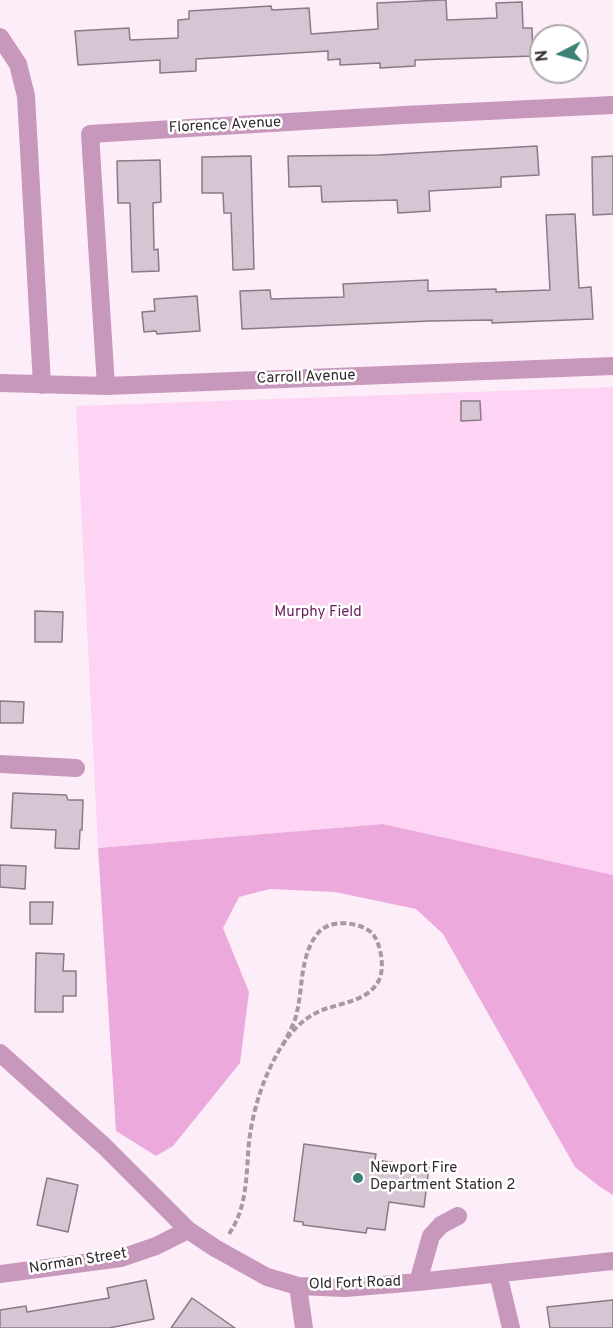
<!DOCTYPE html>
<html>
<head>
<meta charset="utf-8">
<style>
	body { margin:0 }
	#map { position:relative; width:613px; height:1328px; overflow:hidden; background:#fdedf8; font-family:Overpass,sans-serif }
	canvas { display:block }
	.north { position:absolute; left:529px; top:24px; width:60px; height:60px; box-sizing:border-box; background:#fff; border:2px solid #aca9ab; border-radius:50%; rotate:264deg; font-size:16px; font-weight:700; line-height:24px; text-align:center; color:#30292e }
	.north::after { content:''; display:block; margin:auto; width:21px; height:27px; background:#3c8176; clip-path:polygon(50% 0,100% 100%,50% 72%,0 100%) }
</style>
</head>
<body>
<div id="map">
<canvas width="613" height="1328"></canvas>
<div class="north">N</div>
</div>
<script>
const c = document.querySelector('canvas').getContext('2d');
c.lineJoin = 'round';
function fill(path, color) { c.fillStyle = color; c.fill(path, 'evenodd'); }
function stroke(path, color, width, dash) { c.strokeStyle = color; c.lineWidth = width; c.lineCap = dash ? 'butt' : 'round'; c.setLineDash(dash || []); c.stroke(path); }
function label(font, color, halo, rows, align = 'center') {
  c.font = font + ' Overpass,sans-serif'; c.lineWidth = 5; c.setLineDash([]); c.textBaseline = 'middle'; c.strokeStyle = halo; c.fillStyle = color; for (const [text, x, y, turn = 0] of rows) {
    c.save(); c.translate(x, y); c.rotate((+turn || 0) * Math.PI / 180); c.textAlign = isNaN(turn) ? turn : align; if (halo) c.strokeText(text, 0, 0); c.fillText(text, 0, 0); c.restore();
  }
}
fill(new Path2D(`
	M 613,387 L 613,875 L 383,824 L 98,848 L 76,406 Z`), '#fdd4f3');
fill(new Path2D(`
	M 383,824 L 613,875 L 613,1195 L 600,1187 L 575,1167 L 443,934 L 416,909 L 335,892 L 270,889 L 239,897 L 223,928 L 249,992 L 240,1063 L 173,1146 L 156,1156 L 116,1131 L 98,848 Z`), '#eca9dc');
const building = new Path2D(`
	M 442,0 L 446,0 L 447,20 L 497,18 L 496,3 L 522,2 L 523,28 L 532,28 L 533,56 L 415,60 L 415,66 L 380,68 L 380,63 L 340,65 L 340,59 L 328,60 L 328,51 L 196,59 L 196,71 L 160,73 L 160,60 L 78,65 L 75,31 L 129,28 L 130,40 L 178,38 L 178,20 L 189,19 L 189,11 L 271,6 L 272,10 L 309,8 L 311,34 L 378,29 L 377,3 Z
	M 537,146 L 539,175 L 501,177 L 501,187 L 429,191 L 430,211 L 398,213 L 397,200 L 322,202 L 321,186 L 289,187 L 288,156 L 379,155 Z
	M 251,156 L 254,269 L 233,270 L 231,213 L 224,213 L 223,193 L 202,193 L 202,157 Z
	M 613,156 L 613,214 L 593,215 L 592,157 Z
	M 160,160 L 161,202 L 153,203 L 154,250 L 158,249 L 159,271 L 132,272 L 130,203 L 118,203 L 117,161 Z
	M 575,214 L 579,288 L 591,287 L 593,319 L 492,323 L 492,320 L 430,321 L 242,329 L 240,291 L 270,290 L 271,299 L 344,297 L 343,284 L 428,280 L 428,291 L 496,289 L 496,292 L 550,290 L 546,215 Z
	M 197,296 L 200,331 L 157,334 L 156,331 L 144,332 L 142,312 L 155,311 L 154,299 Z
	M 461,401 L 480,401 L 481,420 L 461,421 Z
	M 35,611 L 63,612 L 62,642 L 35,642 Z
	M 0,701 L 24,702 L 23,723 L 0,723 Z
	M 13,793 L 66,795 L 68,800 L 83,800 L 82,830 L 80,830 L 79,849 L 55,848 L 56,830 L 11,828 Z
	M 0,865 L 26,866 L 25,889 L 0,887 Z
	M 30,902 L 53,902 L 52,924 L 30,924 Z
	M 36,953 L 64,954 L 63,971 L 76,971 L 76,996 L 63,996 L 63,1012 L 35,1012 Z
	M 304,1144 L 376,1154 L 375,1160 L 429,1167 L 424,1207 L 389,1202 L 385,1230 L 367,1228 L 366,1233 L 303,1225 L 303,1222 L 294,1221 Z
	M 47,1178 L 78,1185 L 68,1232 L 37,1225 Z
	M 146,1280 L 154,1319 L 109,1328 L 0,1328 L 0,1310 L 26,1306 L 27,1312 L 109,1298 L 107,1288 Z
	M 192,1298 L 235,1328 L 171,1328 Z
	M 613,1300 L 613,1328 L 550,1328 L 547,1307 Z`);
fill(building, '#d8c5d3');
stroke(building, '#8b7986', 1.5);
stroke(new Path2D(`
	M 229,1234 C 248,1206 246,1174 249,1142 C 253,1108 265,1072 283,1044 C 292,1031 302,1020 316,1013 C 336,1002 367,1004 379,980 C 385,968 381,943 372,933 C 359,921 329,919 318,933 C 300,955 303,986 297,1012 C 295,1023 288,1034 283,1045`), '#a699a2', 4, [6, 3]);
stroke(new Path2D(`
	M 0,37 L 18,64 L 26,96 L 42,385
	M 0,383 L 106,386 L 613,366
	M 106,386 L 90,134 L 404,115 L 613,105
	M 0,764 L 76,768
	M 0,1053 L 104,1146 L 188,1230 L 215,1248 L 267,1277 L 298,1286 L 345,1288 L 418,1282 L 613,1261
	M 0,1274 L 121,1258 L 156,1246 L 188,1230
	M 498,1274 L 511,1328
	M 418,1282 L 431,1236 L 441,1225 L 458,1216
	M 298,1286 L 304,1328`), '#c798bc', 18);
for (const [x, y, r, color] of [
	[358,1178,6,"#3c8176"]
]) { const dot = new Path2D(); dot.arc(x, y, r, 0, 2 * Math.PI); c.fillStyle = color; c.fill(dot); stroke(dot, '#fff', 2); }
label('15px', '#30292e', '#fff', [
	["Florence Avenue",225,126,-3],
	["Carroll Avenue",306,378,-2],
	["Norman Street",78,1262,-9],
	["Old Fort Road",355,1284,-2]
]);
label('15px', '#6b1e5e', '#fff', [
	["Murphy Field",318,613]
]);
label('15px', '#30292e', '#fff', [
	["Newport Fire",370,1169],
	["Department Station 2",370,1186]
], 'left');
</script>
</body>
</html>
